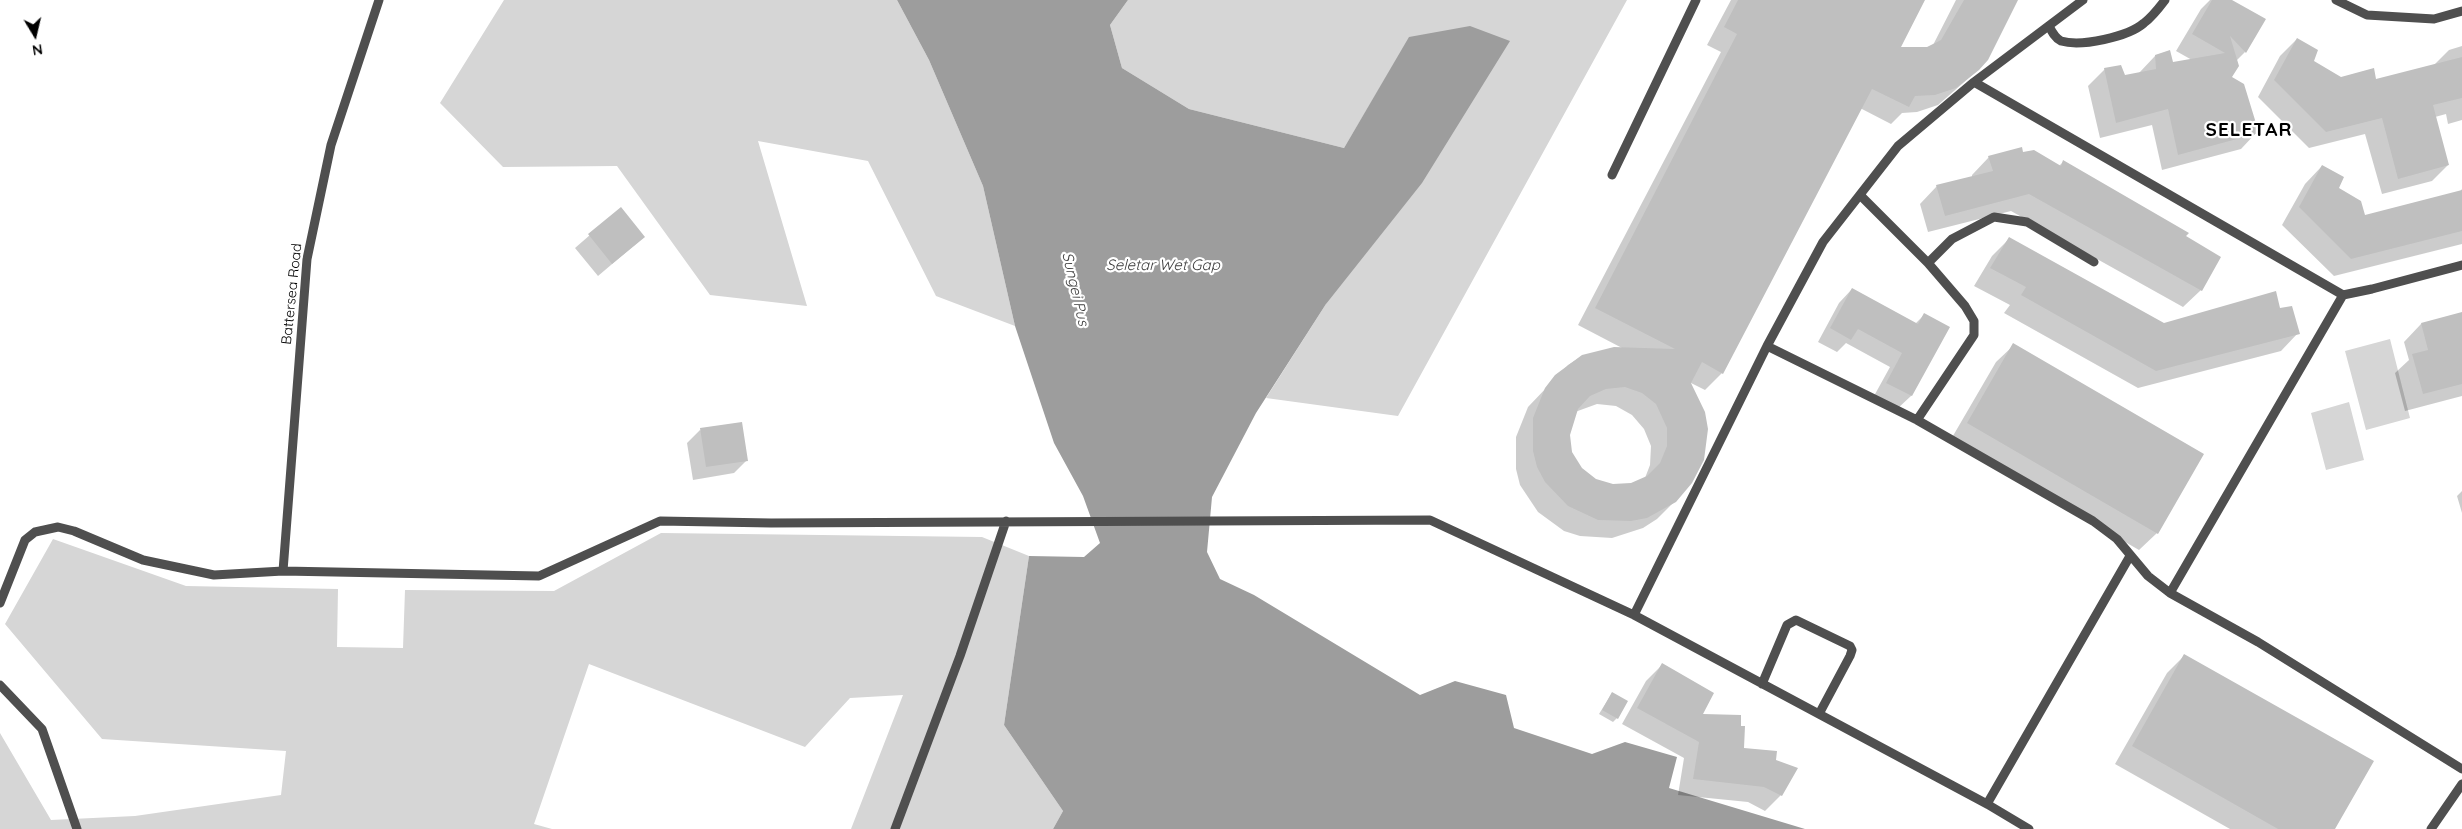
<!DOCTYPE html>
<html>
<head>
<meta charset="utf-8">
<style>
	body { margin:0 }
	#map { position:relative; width:2462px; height:829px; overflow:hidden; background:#fff; font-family:Quicksand,sans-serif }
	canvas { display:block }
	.north { position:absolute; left:10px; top:10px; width:50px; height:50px; -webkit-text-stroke:4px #fff; paint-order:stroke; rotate:171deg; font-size:14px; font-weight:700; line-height:20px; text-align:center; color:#000 }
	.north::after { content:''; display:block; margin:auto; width:18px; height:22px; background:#000; clip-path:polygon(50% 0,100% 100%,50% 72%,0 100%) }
</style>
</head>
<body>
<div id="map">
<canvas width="2462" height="829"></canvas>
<div class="north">N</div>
</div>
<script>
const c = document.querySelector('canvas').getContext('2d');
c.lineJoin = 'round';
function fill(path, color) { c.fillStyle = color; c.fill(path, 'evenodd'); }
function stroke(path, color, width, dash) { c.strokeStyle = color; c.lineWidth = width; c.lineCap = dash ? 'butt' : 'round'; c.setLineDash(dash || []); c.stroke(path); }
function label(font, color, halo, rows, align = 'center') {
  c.font = font + ' Quicksand,sans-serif'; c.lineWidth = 4.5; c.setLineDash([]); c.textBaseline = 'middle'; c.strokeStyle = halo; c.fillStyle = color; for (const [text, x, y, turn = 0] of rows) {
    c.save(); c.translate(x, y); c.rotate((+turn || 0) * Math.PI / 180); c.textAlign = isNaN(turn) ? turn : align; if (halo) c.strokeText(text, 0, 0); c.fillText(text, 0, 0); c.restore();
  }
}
fill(new Path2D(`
	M 504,0 L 897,0 L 929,60 L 983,186 L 1015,326 L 936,296 L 868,161 L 758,141 L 807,306 L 710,295 L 617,166 L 503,167 L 440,103 Z
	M 1128,0 L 1627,0 L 1398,416 L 1266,398 L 1326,304 L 1410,37 L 1344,148 L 1189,109 L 1122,68 L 1110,25 Z
	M 2390,339 L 2410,418 L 2366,430 L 2345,351 Z
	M 2349,402 L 2364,460 L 2326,470 L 2311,413 Z
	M 661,533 L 982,537 L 1029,556 L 1004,725 L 1063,811 L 1053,829 L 851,829 L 903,695 L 850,698 L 805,747 L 589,664 L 534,824 L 552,829 L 0,829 L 0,733 L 51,820 L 135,816 L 281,795 L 286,751 L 102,739 L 5,624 L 53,539 L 186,586 L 338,589 L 337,647 L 403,648 L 405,590 L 554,591 Z`), '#d6d6d6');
fill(new Path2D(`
	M 897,0 L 1128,0 L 1110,25 L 1122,68 L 1189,109 L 1344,148 L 1409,37 L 1470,26 L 1510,41 L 1422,183 L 1326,304 L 1256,413 L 1212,497 L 1207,552 L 1220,579 L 1254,595 L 1420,695 L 1455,681 L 1506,695 L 1514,728 L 1592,754 L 1625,742 L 1677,757 L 1669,788 L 1805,829 L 1053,829 L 1063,811 L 1004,725 L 1029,556 L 1084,557 L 1100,543 L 1083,496 L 1054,443 L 1015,326 L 983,186 L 929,60 Z`), '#9d9d9d');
fill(new Path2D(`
	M 1731,0 L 1924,0 L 1899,49 L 1932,47 L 1956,0 L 2017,0 L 1978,70 L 1938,105 L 1917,112 L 1902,113 L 1891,124 L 1860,108 L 1722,373 L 1705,390 L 1689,382 L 1675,501 L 1657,519 L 1643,528 L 1612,538 L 1580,536 L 1564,531 L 1538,512 L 1520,485 L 1516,469 L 1516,437 L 1528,407 L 1568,365 L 1582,356 L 1624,349 L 1578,325 L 1721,52 L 1707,45 ZM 1597,404 L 1616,406 L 1632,415 L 1644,429 L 1651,446 L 1650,465 L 1645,478 L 1640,481 L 1622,486 L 1604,484 L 1587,475 L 1575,461 L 1569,444 L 1570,426 L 1575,412 Z
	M 2210,0 L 2230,0 L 2245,52 L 2236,61 L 2231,77 L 2257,132 L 2241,149 L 2162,170 L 2152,125 L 2100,138 L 2088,86 L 2105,69 L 2124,76 L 2139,73 L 2155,56 L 2172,64 L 2192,60 L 2176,51 L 2201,9 Z
	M 2297,39 L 2313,62 L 2341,78 L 2375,80 L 2433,66 L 2449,50 L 2462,46 L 2462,120 L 2448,124 L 2446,114 L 2435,117 L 2448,165 L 2432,181 L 2382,194 L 2365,134 L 2309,148 L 2258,97 L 2280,56 Z
	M 2022,154 L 2059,166 L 2063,162 L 2185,236 L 2201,290 L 2183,307 L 2011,211 L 1928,232 L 1920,204 L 1937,186 L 1972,177 L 1972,175 L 1989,157 Z
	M 2322,166 L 2338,189 L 2364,216 L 2459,193 L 2462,189 L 2462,244 L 2334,276 L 2282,225 L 2305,184 Z
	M 621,208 L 644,237 L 598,276 L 575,248 Z
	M 2009,239 L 2164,324 L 2279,310 L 2298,333 L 2281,351 L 2138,388 L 2004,313 L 2010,305 L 1974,286 L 1992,256 Z
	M 1852,289 L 1915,324 L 1925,314 L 1948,328 L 1911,396 L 1897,409 L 1874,396 L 1890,367 L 1846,343 L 1837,352 L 1818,342 L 1839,303 Z
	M 2462,314 L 2462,396 L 2405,411 L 2395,373 L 2409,360 L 2404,342 L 2421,324 Z
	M 2014,345 L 2157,533 L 2139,550 L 1950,441 L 1996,362 Z
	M 700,430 L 747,460 L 734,473 L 693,480 L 687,443 Z
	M 2462,491 L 2462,513 L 2457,496 Z
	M 2185,655 L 2334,829 L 2230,829 L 2115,764 L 2167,673 Z
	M 1662,665 L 1701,715 L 1743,750 L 1774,761 L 1781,795 L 1765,811 L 1748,802 L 1678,795 L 1684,758 L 1622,724 L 1646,681 Z
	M 1612,693 L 1617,718 L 1613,722 L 1599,714 Z`), '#0003');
fill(new Path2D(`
	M 1738,0 L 1925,0 L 1901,47 L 1927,47 L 1941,40 L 1964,0 L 2018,0 L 1988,60 L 1979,70 L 1956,88 L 1935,95 L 1915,96 L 1909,107 L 1872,89 L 1723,374 L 1702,362 L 1691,383 L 1705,412 L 1708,429 L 1704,460 L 1692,483 L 1676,502 L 1647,518 L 1631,521 L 1598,520 L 1568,506 L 1545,482 L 1537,467 L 1533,451 L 1533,418 L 1545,388 L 1555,375 L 1582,355 L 1614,347 L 1675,349 L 1595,308 L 1737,34 L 1724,27 ZM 1625,387 L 1642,393 L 1656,404 L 1667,428 L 1667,446 L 1660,463 L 1647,476 L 1631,483 L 1613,484 L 1596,479 L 1582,468 L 1572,452 L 1570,435 L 1578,409 L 1590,396 L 1606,389 Z
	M 2212,0 L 2232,0 L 2266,19 L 2246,53 L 2230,36 L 2239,66 L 2232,77 L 2244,84 L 2259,133 L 2178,155 L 2168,109 L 2116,123 L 2104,68 L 2121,65 L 2125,75 L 2156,69 L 2155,55 L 2170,50 L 2173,62 L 2225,53 L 2192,34 Z
	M 2297,38 L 2318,50 L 2314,61 L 2341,77 L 2374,68 L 2376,79 L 2462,57 L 2462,98 L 2433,105 L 2449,165 L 2398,179 L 2382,118 L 2326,132 L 2274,80 Z
	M 2022,147 L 2023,152 L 2034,150 L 2061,166 L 2063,160 L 2189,233 L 2186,236 L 2221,257 L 2202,291 L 2029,194 L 1945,216 L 1936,185 L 1993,171 L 1988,156 Z
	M 2322,165 L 2344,177 L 2339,188 L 2361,201 L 2365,215 L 2462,190 L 2462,231 L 2351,259 L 2299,207 Z
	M 621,207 L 645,237 L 612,264 L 588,234 Z
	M 2009,237 L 2164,323 L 2276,291 L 2280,308 L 2292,306 L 2300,334 L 2156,371 L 2021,295 L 2026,287 L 1990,268 Z
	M 1852,288 L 1918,324 L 1924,313 L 1950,327 L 1912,396 L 1886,383 L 1902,353 L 1858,329 L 1851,340 L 1830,328 Z
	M 2462,312 L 2462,384 L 2423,394 L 2412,354 L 2428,350 L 2421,323 Z
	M 2013,343 L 2204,454 L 2158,534 L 1967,423 Z
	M 742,422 L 748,461 L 706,467 L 700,428 Z
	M 2184,654 L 2374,761 L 2335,829 L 2278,829 L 2132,746 Z
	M 1662,663 L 1714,693 L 1703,714 L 1741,715 L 1741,726 L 1745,726 L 1744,748 L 1777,751 L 1776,760 L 1798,768 L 1782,796 L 1764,787 L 1693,779 L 1699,742 L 1637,708 Z
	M 1612,692 L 1628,701 L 1618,719 L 1602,710 Z`), '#bfbfbf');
stroke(new Path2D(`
	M 2336,0 L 2367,15 L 2434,19 L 2462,11
	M 2049,26 C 2052,32 2055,38 2061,41 C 2081,47 2128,37 2144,23 C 2152,17 2159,8 2165,0
	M 1974,82 L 2343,295 L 2372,289 L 2462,265
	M 1612,175 L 1696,0
	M 1860,195 L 1928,263 L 1965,306 L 1974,321 L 1974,335 L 1917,420
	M 1928,263 L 1952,239 L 1994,217 L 2027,222 L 2094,262
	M 1767,346 L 1917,420 L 2093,521 L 2117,539 L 2148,576 L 2170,593 L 2258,642 L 2462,769
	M 283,571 L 307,259 L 331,145 L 379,0
	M 2170,593 L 2343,295
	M 0,603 L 25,540 L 35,532 L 58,527 L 74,531 L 143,560 L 214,575 L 283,571 L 539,576 L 660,521 L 771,523 L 1430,520 L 1634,615 L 1987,804 L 2029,829
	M 1634,615 L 1767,346 L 1823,242 L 1898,146 L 1974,82 L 2083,0
	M 1762,684 L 1787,625 L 1796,620 L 1850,646 L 1852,650 L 1850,656 L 1819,714
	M 0,685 L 42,729 L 77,829
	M 1987,804 L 2130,556
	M 895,829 L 960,656 L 1006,521
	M 2431,829 L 2462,784`), '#4f4f4f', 9);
label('14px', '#000', '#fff', [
	["Battersea Road",292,294,-84]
]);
label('italic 15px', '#3e3e3e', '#fff', [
	["Seletar Wet Gap",1163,265],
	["Sungei Pus",1075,289,77]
]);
c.letterSpacing = '1px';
label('bold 19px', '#000', '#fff', [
	["SELETAR",2249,130]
]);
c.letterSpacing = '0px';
</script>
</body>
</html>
